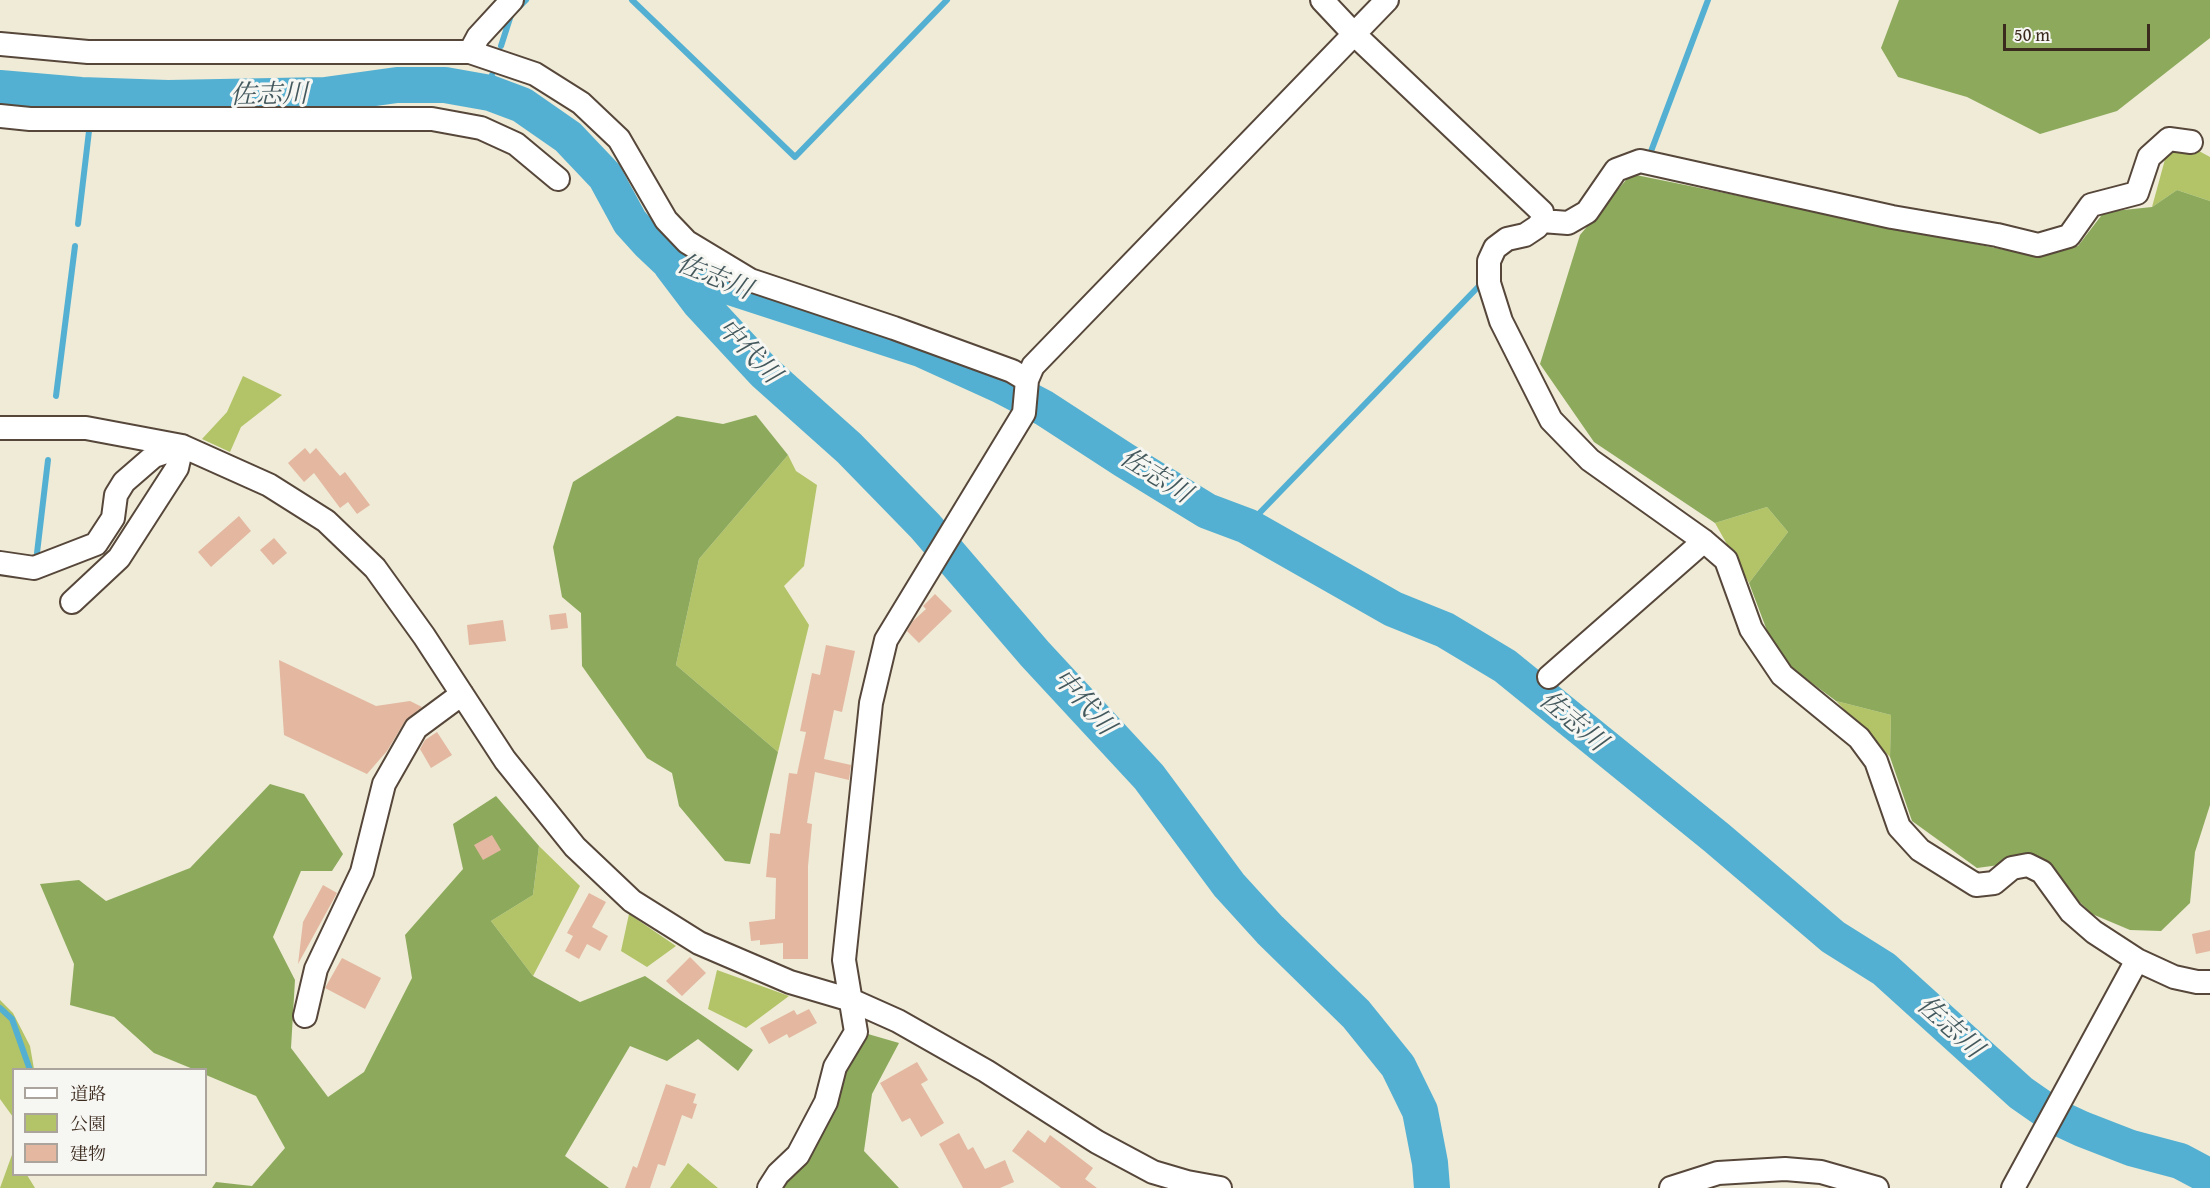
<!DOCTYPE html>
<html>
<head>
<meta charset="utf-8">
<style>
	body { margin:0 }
	#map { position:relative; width:2210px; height:1188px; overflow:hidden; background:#efebd7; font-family:"Gentium Book Plus","Noto Serif JP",serif }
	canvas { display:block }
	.legend { position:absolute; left:12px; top:1068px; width:195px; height:108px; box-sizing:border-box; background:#f6f6f2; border:2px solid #aba49d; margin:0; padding:8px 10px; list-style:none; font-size:18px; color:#3b2a1e }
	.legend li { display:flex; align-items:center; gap:12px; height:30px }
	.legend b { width:30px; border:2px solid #aba49d }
	.scale { position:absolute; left:2003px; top:24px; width:147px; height:27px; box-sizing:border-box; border:3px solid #3b2a1e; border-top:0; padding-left:8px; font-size:18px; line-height:21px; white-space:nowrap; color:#3b2a1e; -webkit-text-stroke:4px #f6f6f2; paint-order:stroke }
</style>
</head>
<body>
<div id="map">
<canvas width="2210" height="1188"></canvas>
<ul class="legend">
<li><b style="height:8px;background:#fff"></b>道路</li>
<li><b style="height:16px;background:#b2c467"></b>公園</li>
<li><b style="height:16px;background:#e3b7a0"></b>建物</li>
</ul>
<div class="scale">50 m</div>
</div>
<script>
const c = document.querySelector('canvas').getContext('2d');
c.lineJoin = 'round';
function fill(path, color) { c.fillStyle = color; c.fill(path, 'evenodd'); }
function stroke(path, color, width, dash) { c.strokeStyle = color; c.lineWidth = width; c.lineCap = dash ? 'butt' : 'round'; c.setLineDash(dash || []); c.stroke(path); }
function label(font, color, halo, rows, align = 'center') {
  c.font = font + ' "Gentium Book Plus","Noto Serif JP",serif'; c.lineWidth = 6; c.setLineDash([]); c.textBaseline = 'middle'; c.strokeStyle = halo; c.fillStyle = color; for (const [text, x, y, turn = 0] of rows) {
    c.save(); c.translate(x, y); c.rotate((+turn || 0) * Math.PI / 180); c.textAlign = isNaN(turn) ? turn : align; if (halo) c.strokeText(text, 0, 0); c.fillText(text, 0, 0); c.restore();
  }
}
fill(new Path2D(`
	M 2199,151 L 2210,157 L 2210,201 L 2177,190 L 2152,207 L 2167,152 Z
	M 243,376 L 282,395 L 241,427 L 230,452 L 202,439 L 227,412 Z
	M 788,455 L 796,471 L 817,485 L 804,566 L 784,586 L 809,625 L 778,752 L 676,665 L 699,559 Z
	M 1767,507 L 1788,532 L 1749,583 L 1715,523 Z
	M 1836,701 L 1891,715 L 1890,757 Z
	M 539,846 L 580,886 L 533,976 L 491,921 L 533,895 Z
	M 629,914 L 676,946 L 647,967 L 621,951 Z
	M 717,970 L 789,996 L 746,1028 L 708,1009 Z
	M 0,1000 L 13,1013 L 30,1046 L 34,1069 L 14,1070 L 13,1117 L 0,1099 Z
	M 13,1152 L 14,1174 L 27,1175 L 35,1188 L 0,1188 Z
	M 688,1163 L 718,1188 L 670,1188 Z`), '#b2c467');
fill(new Path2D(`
	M 1899,0 L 2210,0 L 2210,38 L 2117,111 L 2040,134 L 1967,97 L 1898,77 L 1881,48 Z
	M 1631,174 L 2030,255 L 2078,246 L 2104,212 L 2152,207 L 2177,190 L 2210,201 L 2210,805 L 2195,852 L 2190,903 L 2161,931 L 2130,930 L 2092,914 L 2036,860 L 1977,868 L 1912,821 L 1890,757 L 1891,715 L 1836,701 L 1777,657 L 1749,583 L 1788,532 L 1767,507 L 1715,523 L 1594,442 L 1540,364 L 1580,235 Z
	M 756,415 L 788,455 L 699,559 L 676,665 L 778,752 L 750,864 L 725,861 L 679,806 L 672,773 L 647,758 L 582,666 L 581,613 L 562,597 L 553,547 L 573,482 L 677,416 L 723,424 Z
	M 270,784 L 304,794 L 343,854 L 332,871 L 301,871 L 273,937 L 295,980 L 291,1048 L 328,1097 L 364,1072 L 412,978 L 405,935 L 463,869 L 453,824 L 496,796 L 539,846 L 533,895 L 491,921 L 533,976 L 580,1002 L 645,976 L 753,1050 L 738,1071 L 698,1039 L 667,1061 L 630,1046 L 565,1156 L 609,1188 L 212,1188 L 216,1182 L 252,1186 L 285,1148 L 256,1096 L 206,1075 L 206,1070 L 193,1069 L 154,1053 L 114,1017 L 70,1005 L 74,964 L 40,884 L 79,880 L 106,901 L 190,868 Z
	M 868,1034 L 899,1043 L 872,1094 L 864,1151 L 899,1188 L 780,1188 L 808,1159 L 846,1063 Z`), '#8daa5c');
stroke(new Path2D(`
	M 632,0 L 795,157 L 947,0
	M 501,46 L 511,15 L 526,0
	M 490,93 L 492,75
	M 81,95 L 88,109
	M 1645,156 L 1650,154 L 1708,0
	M 78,224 L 89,131
	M 56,396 L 75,246
	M 1247,526 L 1479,286 L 1479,279
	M 37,553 L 48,460
	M 0,1008 L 12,1019 L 30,1070`), '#54b0d2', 6);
stroke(new Path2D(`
	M 0,88 L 81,95 L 168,98 L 325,95 L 397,85 L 445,85 L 490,93 L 522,105 L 568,137 L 605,176 L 630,222 L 649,243 L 667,260 L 708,280 L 923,350 L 1000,385 L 1044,408 L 1124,460 L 1207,511 L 1247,526 L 1393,609 L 1445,630 L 1505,666 L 1717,838 L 1833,937 L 1884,969 L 2021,1093 L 2054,1116 L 2082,1129 L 2131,1148 L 2180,1161 L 2210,1177
	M 671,265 L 699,302 L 764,372 L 849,448 L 925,526 L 1035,654 L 1149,777 L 1229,885 L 1270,930 L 1356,1014 L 1398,1066 L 1420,1111 L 1430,1163 L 1432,1188`), '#54b0d2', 36);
fill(new Path2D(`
	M 305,448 L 310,454 L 316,448 L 340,476 L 345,472 L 370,505 L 357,514 L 348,502 L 340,508 L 314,473 L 304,482 L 288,463 Z
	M 239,516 L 251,531 L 211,567 L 198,552 Z
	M 274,538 L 287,553 L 273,565 L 260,550 Z
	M 935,594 L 952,611 L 919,643 L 907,631 L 913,621 L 926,609 L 923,606 Z
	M 566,613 L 568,628 L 551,630 L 549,615 Z
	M 503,620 L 506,641 L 469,645 L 467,625 Z
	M 826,645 L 855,651 L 842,712 L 834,710 L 824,759 L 851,765 L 849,780 L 815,772 L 807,823 L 812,824 L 808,866 L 808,959 L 783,959 L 783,943 L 760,945 L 760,940 L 751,941 L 749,922 L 775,919 L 776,878 L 766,877 L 770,833 L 780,834 L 789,773 L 797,774 L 806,732 L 800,731 L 812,673 L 820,675 Z
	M 279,660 L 376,706 L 410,701 L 422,707 L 405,721 L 387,751 L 367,774 L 284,735 Z
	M 437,732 L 452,755 L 431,768 L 420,749 L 425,740 Z
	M 492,835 L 501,850 L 483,860 L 474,845 Z
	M 323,885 L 337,893 L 298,964 L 303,922 Z
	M 589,893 L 606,902 L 592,927 L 608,936 L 600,951 L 587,944 L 579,959 L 565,951 L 573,936 L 567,933 Z
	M 2210,930 L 2210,951 L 2196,954 L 2192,934 Z
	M 690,957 L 706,973 L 682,996 L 666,981 Z
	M 342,958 L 381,978 L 365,1009 L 325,988 Z
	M 809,1009 L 817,1023 L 789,1038 L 787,1034 L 769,1044 L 760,1028 L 794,1010 L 797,1015 Z
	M 917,1062 L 928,1080 L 921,1084 L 944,1123 L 921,1137 L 910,1118 L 902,1122 L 880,1083 Z
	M 666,1084 L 696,1094 L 693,1103 L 697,1104 L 692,1119 L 682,1115 L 665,1166 L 658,1164 L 650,1188 L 625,1188 L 633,1166 L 637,1168 Z
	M 1028,1130 L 1045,1143 L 1050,1135 L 1093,1168 L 1085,1179 L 1097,1188 L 1061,1188 L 1012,1151 Z
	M 959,1133 L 968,1150 L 973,1147 L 985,1169 L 1005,1160 L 1014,1182 L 1000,1188 L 963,1188 L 939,1144 Z`), '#e3b7a0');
const minor = new Path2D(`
	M 1322,0 L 1354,34 L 1542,212 L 1542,221 L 1537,227 L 1525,235 L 1507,239 L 1495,248 L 1489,261 L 1489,283 L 1501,321 L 1551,420 L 1590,460 L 1704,541 L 1726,560 L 1751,629 L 1782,675 L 1859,738 L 1876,761 L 1899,827 L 1920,850 L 1976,885 L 1994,883 L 2012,868 L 2028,865 L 2042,872 L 2071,912 L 2094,932 L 2137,960 L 2174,977 L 2197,982 L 2210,982
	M 0,44 L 88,52 L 470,52 L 535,74 L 581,103 L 619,139 L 666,220 L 687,242 L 750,280 L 894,328 L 1012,371 L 1027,380
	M 470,52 L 478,37 L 512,0
	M 0,116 L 30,119 L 432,119 L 481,128 L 516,144 L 558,179
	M 1542,221 L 1568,223 L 1587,212 L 1616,170 L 1640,161 L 1892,217 L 1997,235 L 2038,245 L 2069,236 L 2091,205 L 2137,193 L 2149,157 L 2169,139 L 2191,142
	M 0,428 L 86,428 L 182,446 L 269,485 L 326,521 L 375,568 L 424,636 L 505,760 L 575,847 L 632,901 L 699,943 L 790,982 L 851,1000 L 898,1021 L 986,1071 L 1097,1142 L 1153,1172 L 1187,1182 L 1220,1188
	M 0,563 L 34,568 L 96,544 L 113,518 L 116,495 L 124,482 L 154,456 L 180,447
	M 72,602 L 119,558 L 177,468 L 182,446
	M 1549,677 L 1704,541
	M 305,1016 L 316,969 L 362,872 L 384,784 L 416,728 L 462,694
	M 769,1188 L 778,1174 L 798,1155 L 826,1102 L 835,1067 L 856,1032 L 844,960 L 871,703 L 886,640 L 1024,413 L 1027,380 L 1033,366 L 1387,0
	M 1671,1188 L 1718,1173 L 1785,1169 L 1821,1172 L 1877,1188
	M 2013,1188 L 2137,960`);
stroke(minor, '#56473a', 26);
stroke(minor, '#fff', 22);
label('italic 26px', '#44595d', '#f6f6f2', [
	["佐志川",269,96,-1],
	["佐志川",714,278,22],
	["中代川",748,352,46],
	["佐志川",1155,477,32],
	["中代川",1083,703,48],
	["佐志川",1572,722,40],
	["佐志川",1949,1028,42]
]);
</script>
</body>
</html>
